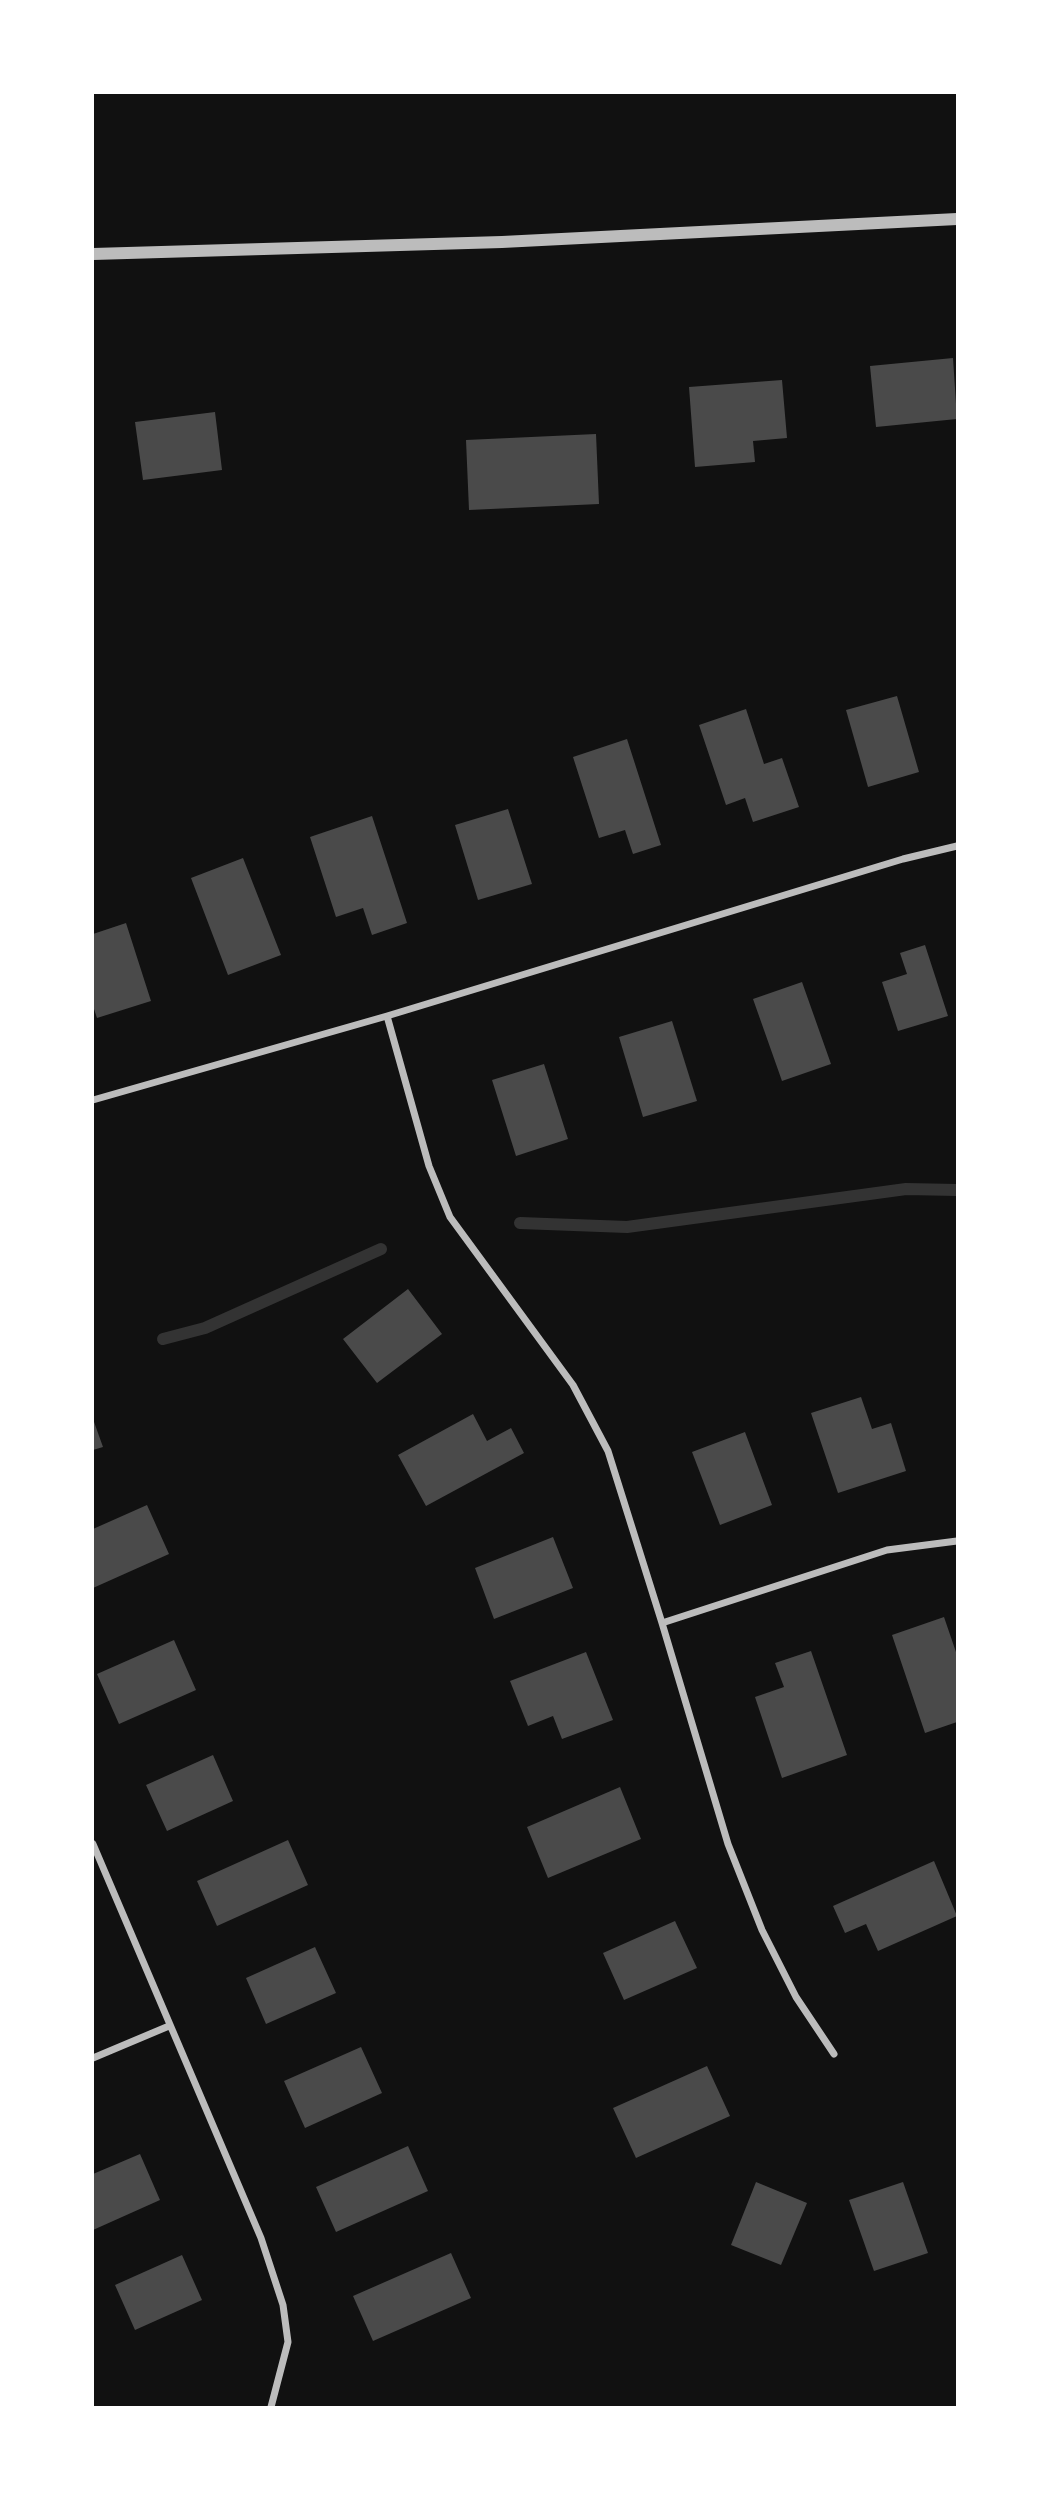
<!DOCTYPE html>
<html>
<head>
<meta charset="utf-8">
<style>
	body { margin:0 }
	#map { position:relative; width:1050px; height:2500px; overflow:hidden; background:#111; font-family:Literata,serif }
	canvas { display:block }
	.frame { position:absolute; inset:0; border:94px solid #fff; pointer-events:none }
</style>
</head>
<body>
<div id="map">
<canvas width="1050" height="2500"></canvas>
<div class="frame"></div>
</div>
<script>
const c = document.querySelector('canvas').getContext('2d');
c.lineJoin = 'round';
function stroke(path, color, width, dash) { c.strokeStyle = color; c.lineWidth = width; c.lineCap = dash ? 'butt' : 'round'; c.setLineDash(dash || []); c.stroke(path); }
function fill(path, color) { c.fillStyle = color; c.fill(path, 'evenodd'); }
stroke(new Path2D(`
	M 520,1223 L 627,1227 L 906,1189 L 957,1190
	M 163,1339 L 205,1328 L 381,1249`), '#333', 12);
fill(new Path2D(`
	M 953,358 L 957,419 L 876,427 L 870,366 Z
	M 782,380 L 787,438 L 753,441 L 755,462 L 695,467 L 689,387 Z
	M 215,412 L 222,470 L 143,480 L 135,422 Z
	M 596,434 L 599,504 L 469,510 L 466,440 Z
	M 897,696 L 919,772 L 868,787 L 846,710 Z
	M 746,709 L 764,764 L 782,758 L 799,807 L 753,822 L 745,798 L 726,805 L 699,725 Z
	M 627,739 L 661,845 L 633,854 L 625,830 L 599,838 L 573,757 Z
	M 508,809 L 532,884 L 478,900 L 455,825 Z
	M 372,816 L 407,923 L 372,935 L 363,908 L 336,917 L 310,837 Z
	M 243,858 L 281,955 L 228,975 L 191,878 Z
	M 126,923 L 151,1001 L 97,1018 L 93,1006 L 93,934 Z
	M 925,945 L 948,1016 L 898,1031 L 882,982 L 907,974 L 900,953 Z
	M 802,982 L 831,1064 L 782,1081 L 753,999 Z
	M 672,1021 L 697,1101 L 643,1117 L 619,1037 Z
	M 544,1064 L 568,1139 L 516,1156 L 492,1080 Z
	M 408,1289 L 442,1334 L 377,1383 L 343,1339 Z
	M 861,1397 L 872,1429 L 891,1423 L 906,1471 L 838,1493 L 811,1413 Z
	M 473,1414 L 487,1441 L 511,1428 L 524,1453 L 426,1506 L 398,1455 Z
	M 93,1419 L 103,1447 L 93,1450 Z
	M 745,1432 L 772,1505 L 720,1525 L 692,1452 Z
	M 147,1505 L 169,1554 L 93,1588 L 93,1529 Z
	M 553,1537 L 573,1588 L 494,1619 L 475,1568 Z
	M 944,1617 L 957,1655 L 957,1722 L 925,1733 L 892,1635 Z
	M 174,1640 L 196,1690 L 119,1724 L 97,1674 Z
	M 811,1651 L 847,1755 L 782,1778 L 755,1697 L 784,1687 L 775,1663 Z
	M 586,1652 L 613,1720 L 562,1739 L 553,1716 L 528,1726 L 510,1681 Z
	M 213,1755 L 233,1801 L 167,1831 L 146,1785 Z
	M 620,1787 L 641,1839 L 548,1878 L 527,1827 Z
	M 288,1840 L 308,1885 L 217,1926 L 197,1881 Z
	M 934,1861 L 957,1916 L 878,1951 L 866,1924 L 845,1933 L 833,1906 Z
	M 675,1921 L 697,1968 L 624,2000 L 603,1953 Z
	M 315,1947 L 336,1993 L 266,2024 L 246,1978 Z
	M 361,2047 L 382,2093 L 305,2128 L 284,2081 Z
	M 707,2066 L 730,2116 L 636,2158 L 613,2108 Z
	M 408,2146 L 428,2191 L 336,2232 L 316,2187 Z
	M 140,2154 L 160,2200 L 93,2230 L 93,2174 Z
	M 756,2182 L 807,2203 L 781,2265 L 731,2245 Z
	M 903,2182 L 928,2253 L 874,2271 L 849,2200 Z
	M 451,2253 L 471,2298 L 373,2341 L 353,2296 Z
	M 182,2255 L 202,2300 L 135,2330 L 115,2285 Z`), '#4a4a4a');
stroke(new Path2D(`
	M 387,1016 L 429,1166 L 450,1217 L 573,1385 L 608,1451 L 662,1623 L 728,1844 L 762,1930 L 796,1997 L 834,2054
	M 93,1100 L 387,1016 L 903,859 L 957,846
	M 662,1623 L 887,1550 L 957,1541
	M 93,1844 L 261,2238 L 283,2305 L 288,2342 L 271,2407
	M 93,2058 L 169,2026`), '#bcbcbc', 7);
stroke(new Path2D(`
	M 93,254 L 502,242 L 957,219`), '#bcbcbc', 12);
</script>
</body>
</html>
